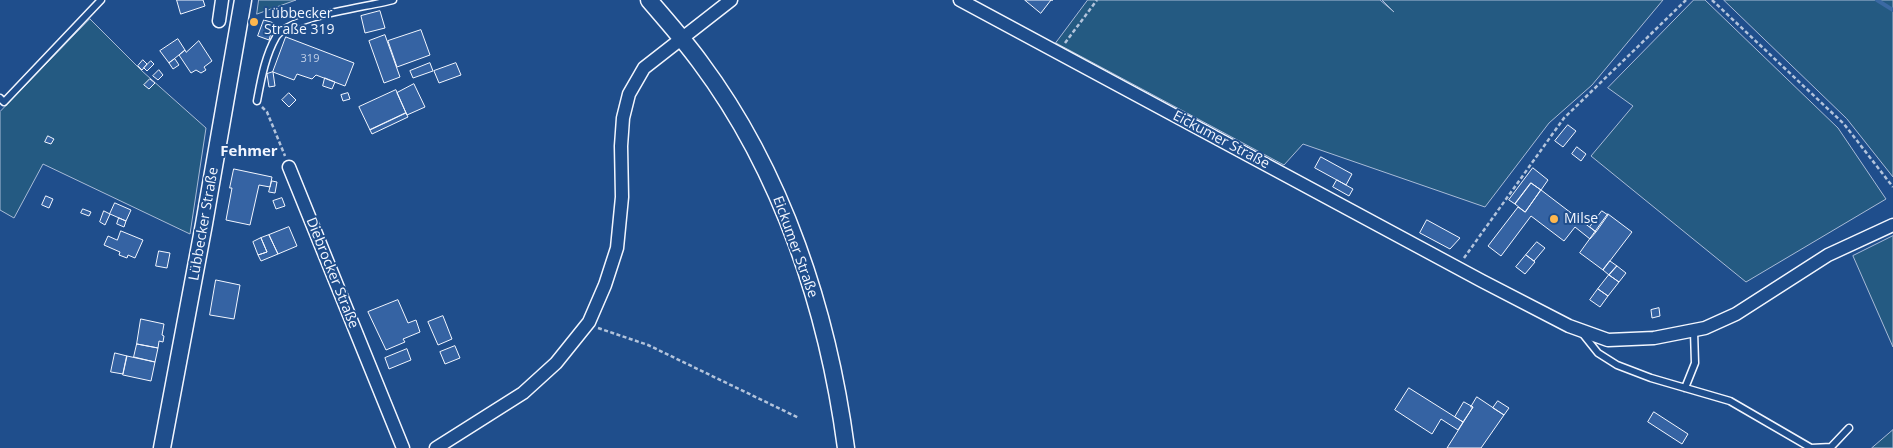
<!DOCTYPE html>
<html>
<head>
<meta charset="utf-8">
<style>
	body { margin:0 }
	canvas { display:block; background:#1f4e8c }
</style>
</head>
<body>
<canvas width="1893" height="448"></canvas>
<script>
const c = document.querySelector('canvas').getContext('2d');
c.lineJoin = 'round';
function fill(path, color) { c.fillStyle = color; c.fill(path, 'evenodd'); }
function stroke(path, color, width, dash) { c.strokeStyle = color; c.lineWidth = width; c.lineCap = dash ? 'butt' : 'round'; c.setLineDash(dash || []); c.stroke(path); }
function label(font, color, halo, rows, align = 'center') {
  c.font = font + ' "Open Sans",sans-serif'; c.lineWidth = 4; c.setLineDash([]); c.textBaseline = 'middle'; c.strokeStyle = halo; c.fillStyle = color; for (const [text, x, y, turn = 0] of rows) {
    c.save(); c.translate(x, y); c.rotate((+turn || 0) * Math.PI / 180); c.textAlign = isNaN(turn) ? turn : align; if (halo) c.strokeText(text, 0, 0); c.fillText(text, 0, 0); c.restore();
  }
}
const green = new Path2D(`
	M 259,0 L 296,0 L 257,14 Z
	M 1088,0 L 1380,0 L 1394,12 L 1382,0 L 1663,0 L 1592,85 L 1549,123 L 1485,207 L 1303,144 L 1284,165 L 1056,43 Z
	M 1694,0 L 1705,0 L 1838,128 L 1886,199 L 1746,282 L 1591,156 L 1633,106 L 1608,88 Z
	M 1724,0 L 1893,0 L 1893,177 L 1847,119 Z
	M 90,19 L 142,71 L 206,128 L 190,234 L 43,164 L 14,218 L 0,210 L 0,112 Z
	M 1893,236 L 1893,347 L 1853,256 Z
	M 1893,430 L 1893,448 L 1872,448 Z`);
fill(green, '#245a82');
stroke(green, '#a8bbd7', 1);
stroke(new Path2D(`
	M 1877,0 L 1893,10`), '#3b69a3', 4);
const building = new Path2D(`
	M 177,0 L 203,0 L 205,6 L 181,14 Z
	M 1025,0 L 1053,0 L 1051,0 L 1041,13 Z
	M 380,11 L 385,28 L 365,33 L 361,16 Z
	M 264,20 L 274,23 L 269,40 L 258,36 Z
	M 421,30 L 430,55 L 397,67 L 388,41 Z
	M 385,35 L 400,77 L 384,83 L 369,41 Z
	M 286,37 L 354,63 L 345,86 L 316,75 L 312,79 L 297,74 L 294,80 L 273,72 Z
	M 178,39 L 185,50 L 169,63 L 160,51 Z
	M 199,41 L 212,61 L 204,67 L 206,70 L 201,73 L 196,70 L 191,73 L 179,55 L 185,50 L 186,52 Z
	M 175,59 L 179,65 L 173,69 L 169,63 Z
	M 143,60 L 147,64 L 142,70 L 138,66 Z
	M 151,61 L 154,64 L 147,71 L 144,68 Z
	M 430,63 L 433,71 L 413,78 L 410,71 Z
	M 456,63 L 461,75 L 439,83 L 434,71 Z
	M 159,70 L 163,75 L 158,80 L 153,76 Z
	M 273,72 L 275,86 L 269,87 L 267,74 Z
	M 325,78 L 335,82 L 332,89 L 323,86 Z
	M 150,79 L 155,83 L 149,89 L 144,85 Z
	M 414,84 L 425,107 L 407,115 L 397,93 Z
	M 396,90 L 406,113 L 370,130 L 359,107 Z
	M 289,93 L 296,100 L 289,107 L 282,100 Z
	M 348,93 L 350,99 L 343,101 L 341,95 Z
	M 406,113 L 408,117 L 372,134 L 370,130 Z
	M 1568,125 L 1576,131 L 1563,147 L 1555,141 Z
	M 48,136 L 54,139 L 51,144 L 45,142 Z
	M 1577,147 L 1586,154 L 1581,161 L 1572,154 Z
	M 1321,157 L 1352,174 L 1346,185 L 1315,168 Z
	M 1533,168 L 1548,180 L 1541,190 L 1531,183 L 1515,204 L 1509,200 Z
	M 234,169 L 272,177 L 270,187 L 259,185 L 250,225 L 226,220 L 232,188 L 230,188 Z
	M 1337,180 L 1353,189 L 1349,196 L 1333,187 Z
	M 272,181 L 277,182 L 275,193 L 269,192 Z
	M 1531,183 L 1541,190 L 1525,212 L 1515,204 Z
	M 1541,190 L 1596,232 L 1590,239 L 1575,227 L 1564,241 L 1531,216 L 1501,256 L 1488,246 L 1518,207 L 1525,212 Z
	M 46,196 L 53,199 L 49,208 L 42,205 Z
	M 282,198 L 285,206 L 276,209 L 273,201 Z
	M 115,203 L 131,210 L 126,221 L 110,214 Z
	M 83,209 L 91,212 L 89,216 L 81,213 Z
	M 104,211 L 110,214 L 105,225 L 100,222 Z
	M 1602,211 L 1608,215 L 1596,232 L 1590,227 Z
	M 1608,214 L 1632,232 L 1603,270 L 1580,253 Z
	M 119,218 L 126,221 L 124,227 L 117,224 Z
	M 1427,220 L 1460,238 L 1450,249 L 1420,233 Z
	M 289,227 L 297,246 L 278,254 L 269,235 Z
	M 121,231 L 143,240 L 135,258 L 128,255 L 127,258 L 119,255 L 120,252 L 104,245 L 108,236 L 117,240 Z
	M 269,235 L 278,254 L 261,261 L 258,255 L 267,252 L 261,238 Z
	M 261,238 L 267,252 L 258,255 L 253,242 Z
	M 1537,242 L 1545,248 L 1534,261 L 1526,255 Z
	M 159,251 L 170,253 L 167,268 L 156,266 Z
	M 1526,255 L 1535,262 L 1525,274 L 1516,267 Z
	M 1610,261 L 1617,266 L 1609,275 L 1603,270 Z
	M 1617,266 L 1626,273 L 1619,282 L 1609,275 Z
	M 1609,275 L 1619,282 L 1608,296 L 1598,289 Z
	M 216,280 L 240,285 L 234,319 L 210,315 Z
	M 1598,289 L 1608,296 L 1600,307 L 1590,300 Z
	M 398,300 L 408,323 L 416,320 L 420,332 L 403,339 L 405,342 L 386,350 L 368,312 Z
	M 1659,308 L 1660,316 L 1652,318 L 1651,310 Z
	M 443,316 L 452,339 L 438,345 L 428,322 Z
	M 141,319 L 164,324 L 162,335 L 164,336 L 163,342 L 159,341 L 158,348 L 137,344 Z
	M 137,344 L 158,348 L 155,362 L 134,357 Z
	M 455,346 L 460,358 L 445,364 L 440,352 Z
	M 407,349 L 411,360 L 389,369 L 385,358 Z
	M 115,353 L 127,356 L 123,374 L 111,372 Z
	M 127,356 L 155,362 L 151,381 L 123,375 Z
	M 1409,388 L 1463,422 L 1458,430 L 1441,419 L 1432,434 L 1395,410 Z
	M 1477,397 L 1504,415 L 1481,448 L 1447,448 L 1473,407 L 1471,407 Z
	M 1498,401 L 1509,408 L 1504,415 L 1493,408 Z
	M 1464,402 L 1473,407 L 1463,422 L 1455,417 Z
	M 1654,412 L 1688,434 L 1682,444 L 1648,422 Z`);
fill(building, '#3563a3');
stroke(building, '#f2f6ff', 1);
const service = new Path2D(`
	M 0,98 L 4,102 L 101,0
	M 257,101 C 261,80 265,56 276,37 C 289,16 368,7 393,0
	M 1582,333 L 1598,353 L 1617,365 L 1651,378 L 1730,401 L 1811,448 L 1831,447 L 1849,428
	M 1685,388 L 1695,363 L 1694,331`);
const minor = new Path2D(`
	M 960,0 L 1482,281 L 1569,326 L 1608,340 L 1654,338 L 1705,328 L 1736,314 L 1828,255 L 1893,225
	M 219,21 L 222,0
	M 289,167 L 403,448
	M 436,448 L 523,393 L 556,363 L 589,322 L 605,285 L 617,248 L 622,197 L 621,146 L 623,118 L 629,94 L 644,68 L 731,0`);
const secondary = new Path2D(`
	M 649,0 C 666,20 684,40 700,62 C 783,173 828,312 846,448
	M 162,448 L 204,224 L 243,0`);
stroke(service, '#f2f6ff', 9);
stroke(minor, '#f2f6ff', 15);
stroke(secondary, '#f2f6ff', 19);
stroke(new Path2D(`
	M 1712,0 L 1844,124 L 1893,187
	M 1065,43 L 1097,0
	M 262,107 L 267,112 L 285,156
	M 1464,258 L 1564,118 L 1686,0
	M 598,328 L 648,345 L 799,418`), '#b3c4dc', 2.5, [4, 2.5]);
stroke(service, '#1f4e8c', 6);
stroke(minor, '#1f4e8c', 12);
stroke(secondary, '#1f4e8c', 16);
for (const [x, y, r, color] of [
	[254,22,5,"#ffb74d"],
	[1554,219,5,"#ffb74d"]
]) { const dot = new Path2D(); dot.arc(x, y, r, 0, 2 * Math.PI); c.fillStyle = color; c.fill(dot); stroke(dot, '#1f4e8c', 2); }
label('11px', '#c3d1e8', null, [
	["319",310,59]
]);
label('14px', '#f2f6ff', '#1f4e8c', [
	["Lübbecker",264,14],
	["Straße 319",264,30],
	["Milse",1564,219]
], 'left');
label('14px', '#f2f6ff', '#1f4e8c', [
	["Eickumer Straße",1221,140,28],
	["Lübbecker Straße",204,224,-80],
	["Eickumer Straße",795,247,70],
	["Diebrocker Straße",332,273,68]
]);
label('bold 15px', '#f2f6ff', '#1f4e8c', [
	["Fehmer",249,152]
]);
</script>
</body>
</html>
